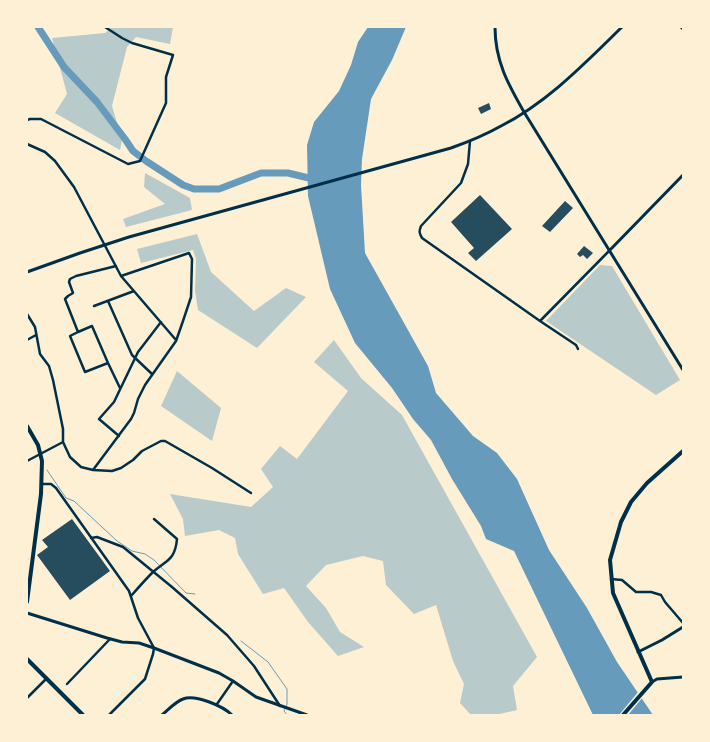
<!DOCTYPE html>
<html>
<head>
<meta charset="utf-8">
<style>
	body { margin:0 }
	#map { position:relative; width:710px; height:742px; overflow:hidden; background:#fdf0d5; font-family:Barlow,sans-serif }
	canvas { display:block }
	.frame { position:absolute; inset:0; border:28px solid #fdf0d5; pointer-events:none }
</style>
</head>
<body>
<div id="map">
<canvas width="710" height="742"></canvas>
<div class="frame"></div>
</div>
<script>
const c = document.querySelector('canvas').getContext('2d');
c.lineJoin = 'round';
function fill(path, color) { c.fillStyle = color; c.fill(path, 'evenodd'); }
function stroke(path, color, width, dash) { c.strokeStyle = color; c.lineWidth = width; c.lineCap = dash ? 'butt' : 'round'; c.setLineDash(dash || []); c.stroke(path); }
fill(new Path2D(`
	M 112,27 L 173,27 L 170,44 L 136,37 L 127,47 L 112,106 L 122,140 L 120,150 L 55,113 L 67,94 L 52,38 L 105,33 Z
	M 145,173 L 190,198 L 192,210 L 126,227 L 123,219 L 165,204 L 144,187 Z
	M 197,234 L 211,272 L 254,311 L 286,288 L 306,297 L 257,348 L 198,310 L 195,291 L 196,259 L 193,250 L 141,263 L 137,249 Z
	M 600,265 L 612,266 L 680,380 L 656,395 L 546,321 Z
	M 334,340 L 361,378 L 402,415 L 537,657 L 513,686 L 517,710 L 495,715 L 471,715 L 460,703 L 464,684 L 453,661 L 436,605 L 414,614 L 386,585 L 383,561 L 363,556 L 326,565 L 306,586 L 326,608 L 340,632 L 364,647 L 338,656 L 308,622 L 284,588 L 263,594 L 238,554 L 235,538 L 219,530 L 185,536 L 183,519 L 170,494 L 251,507 L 273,487 L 261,469 L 280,446 L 297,459 L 348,391 L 314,362 Z
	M 177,371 L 221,408 L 212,441 L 161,406 Z`), '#b9caca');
fill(new Path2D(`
	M 368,27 L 406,27 L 392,60 L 371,99 L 362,159 L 361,185 L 365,253 L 428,366 L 436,393 L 473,436 L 497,453 L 517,479 L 549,550 L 587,608 L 617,662 L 653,715 L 593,715 L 514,551 L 486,539 L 481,526 L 452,479 L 431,440 L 413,419 L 392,388 L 355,343 L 330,289 L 308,196 L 307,145 L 314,122 L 339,91 L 351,65 L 358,42 Z`), '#669bbc');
fill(new Path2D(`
	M 639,691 L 643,697 L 628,715 L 619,715 Z`), '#fdf0d5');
stroke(new Path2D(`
	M 47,470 L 66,498 L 74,501 L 117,541 L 132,551 L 145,554 L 154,560 L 186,593 L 195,594
	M 27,559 L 28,559
	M 241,641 L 268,662 L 287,689 L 287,704 L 284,711 L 287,715`), '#669bbc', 1);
stroke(new Path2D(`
	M 38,27 L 64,67 L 97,102 L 125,139 L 133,151 L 146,161 L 183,185 L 194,189 L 219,189 L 261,173 L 288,173 L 317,180`), '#669bbc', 7);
fill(new Path2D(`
	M 489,103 L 491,109 L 481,114 L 478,108 Z
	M 480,195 L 512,229 L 476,261 L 468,253 L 474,248 L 451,222 Z
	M 565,201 L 573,208 L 550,232 L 542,226 Z
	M 584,246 L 593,253 L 587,259 L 583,255 L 580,257 L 577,254 Z
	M 72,519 L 110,571 L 70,600 L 37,555 L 48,547 L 42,540 Z`), '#264d5e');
stroke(new Path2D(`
	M 27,120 L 30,119 L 41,119 L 128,164 L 140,161 L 166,103 L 166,77 L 173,55 L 132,43 L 122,38 L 105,27
	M 470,141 L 468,164 L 461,183 L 421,226 C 419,231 419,233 422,238 L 540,321 L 576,345 L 578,349
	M 27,144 L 45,152 L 55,161 L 74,187 L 121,276 L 176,340
	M 116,266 L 76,276 L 70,279 L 69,282 L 73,293 L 68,296 L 65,299 L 78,332 L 70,336 L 85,372 L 108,363 L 120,388
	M 108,301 L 132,355 L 152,374
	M 94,306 L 134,291
	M 27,314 L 35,327 L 40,354 L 49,366 L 53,380 L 63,429 L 63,442
	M 540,321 L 609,251
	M 78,332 L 92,326 L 108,363
	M 27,340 L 36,335
	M 119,436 L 99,419 L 114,402 L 138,352 L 161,322
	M 27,461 L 63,442 L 70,457 L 81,467 L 93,470 L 112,471 L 121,468 L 133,460 L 142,451 L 161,441 L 165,441 L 212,468 L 251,493
	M 93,470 L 131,419 L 134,413 L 138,399 L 145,385 L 176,341 L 183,321 L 191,297 L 192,259 L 189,253 L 121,276
	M 41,484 L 51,484 L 56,488 L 129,591 L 138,618 L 154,648 L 153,654 L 145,679 L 109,715
	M 91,538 L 97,537 L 123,547 L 172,587 L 227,635 L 254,666 L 280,706
	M 611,579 L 622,580 L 636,592 L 651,592 L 661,595 L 665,602 L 683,623
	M 131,596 C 138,588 145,580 152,573 C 166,560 175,561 177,539 L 154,519
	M 67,684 L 110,639
	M 27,698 L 47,678
	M 217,704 L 233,681`), '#003049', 2.5);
stroke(new Path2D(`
	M 495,27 C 495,61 508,84 524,112 L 683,370
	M 681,27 L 683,29
	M 609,251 L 683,175
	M 27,272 L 80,253 L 129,237 L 451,148 C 468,142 485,135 501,126 C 548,102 585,63 622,27
	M 27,613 L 107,638 L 122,642 L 139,643 L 154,648 L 219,673 L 233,681 L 256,697 L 307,715
	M 638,652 L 662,640 L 683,627
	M 652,682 L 657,679 L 683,677
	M 162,715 C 168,710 175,702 183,699 C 195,694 223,706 232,715`), '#003049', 3);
stroke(new Path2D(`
	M 27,426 L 38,445 L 42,461 L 41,494 L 27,602
	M 27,659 L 83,715
	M 623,715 L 652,682 L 613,593 L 610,560 L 621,522 L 631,502 L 647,483 L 683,451`), '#003049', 4);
</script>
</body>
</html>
